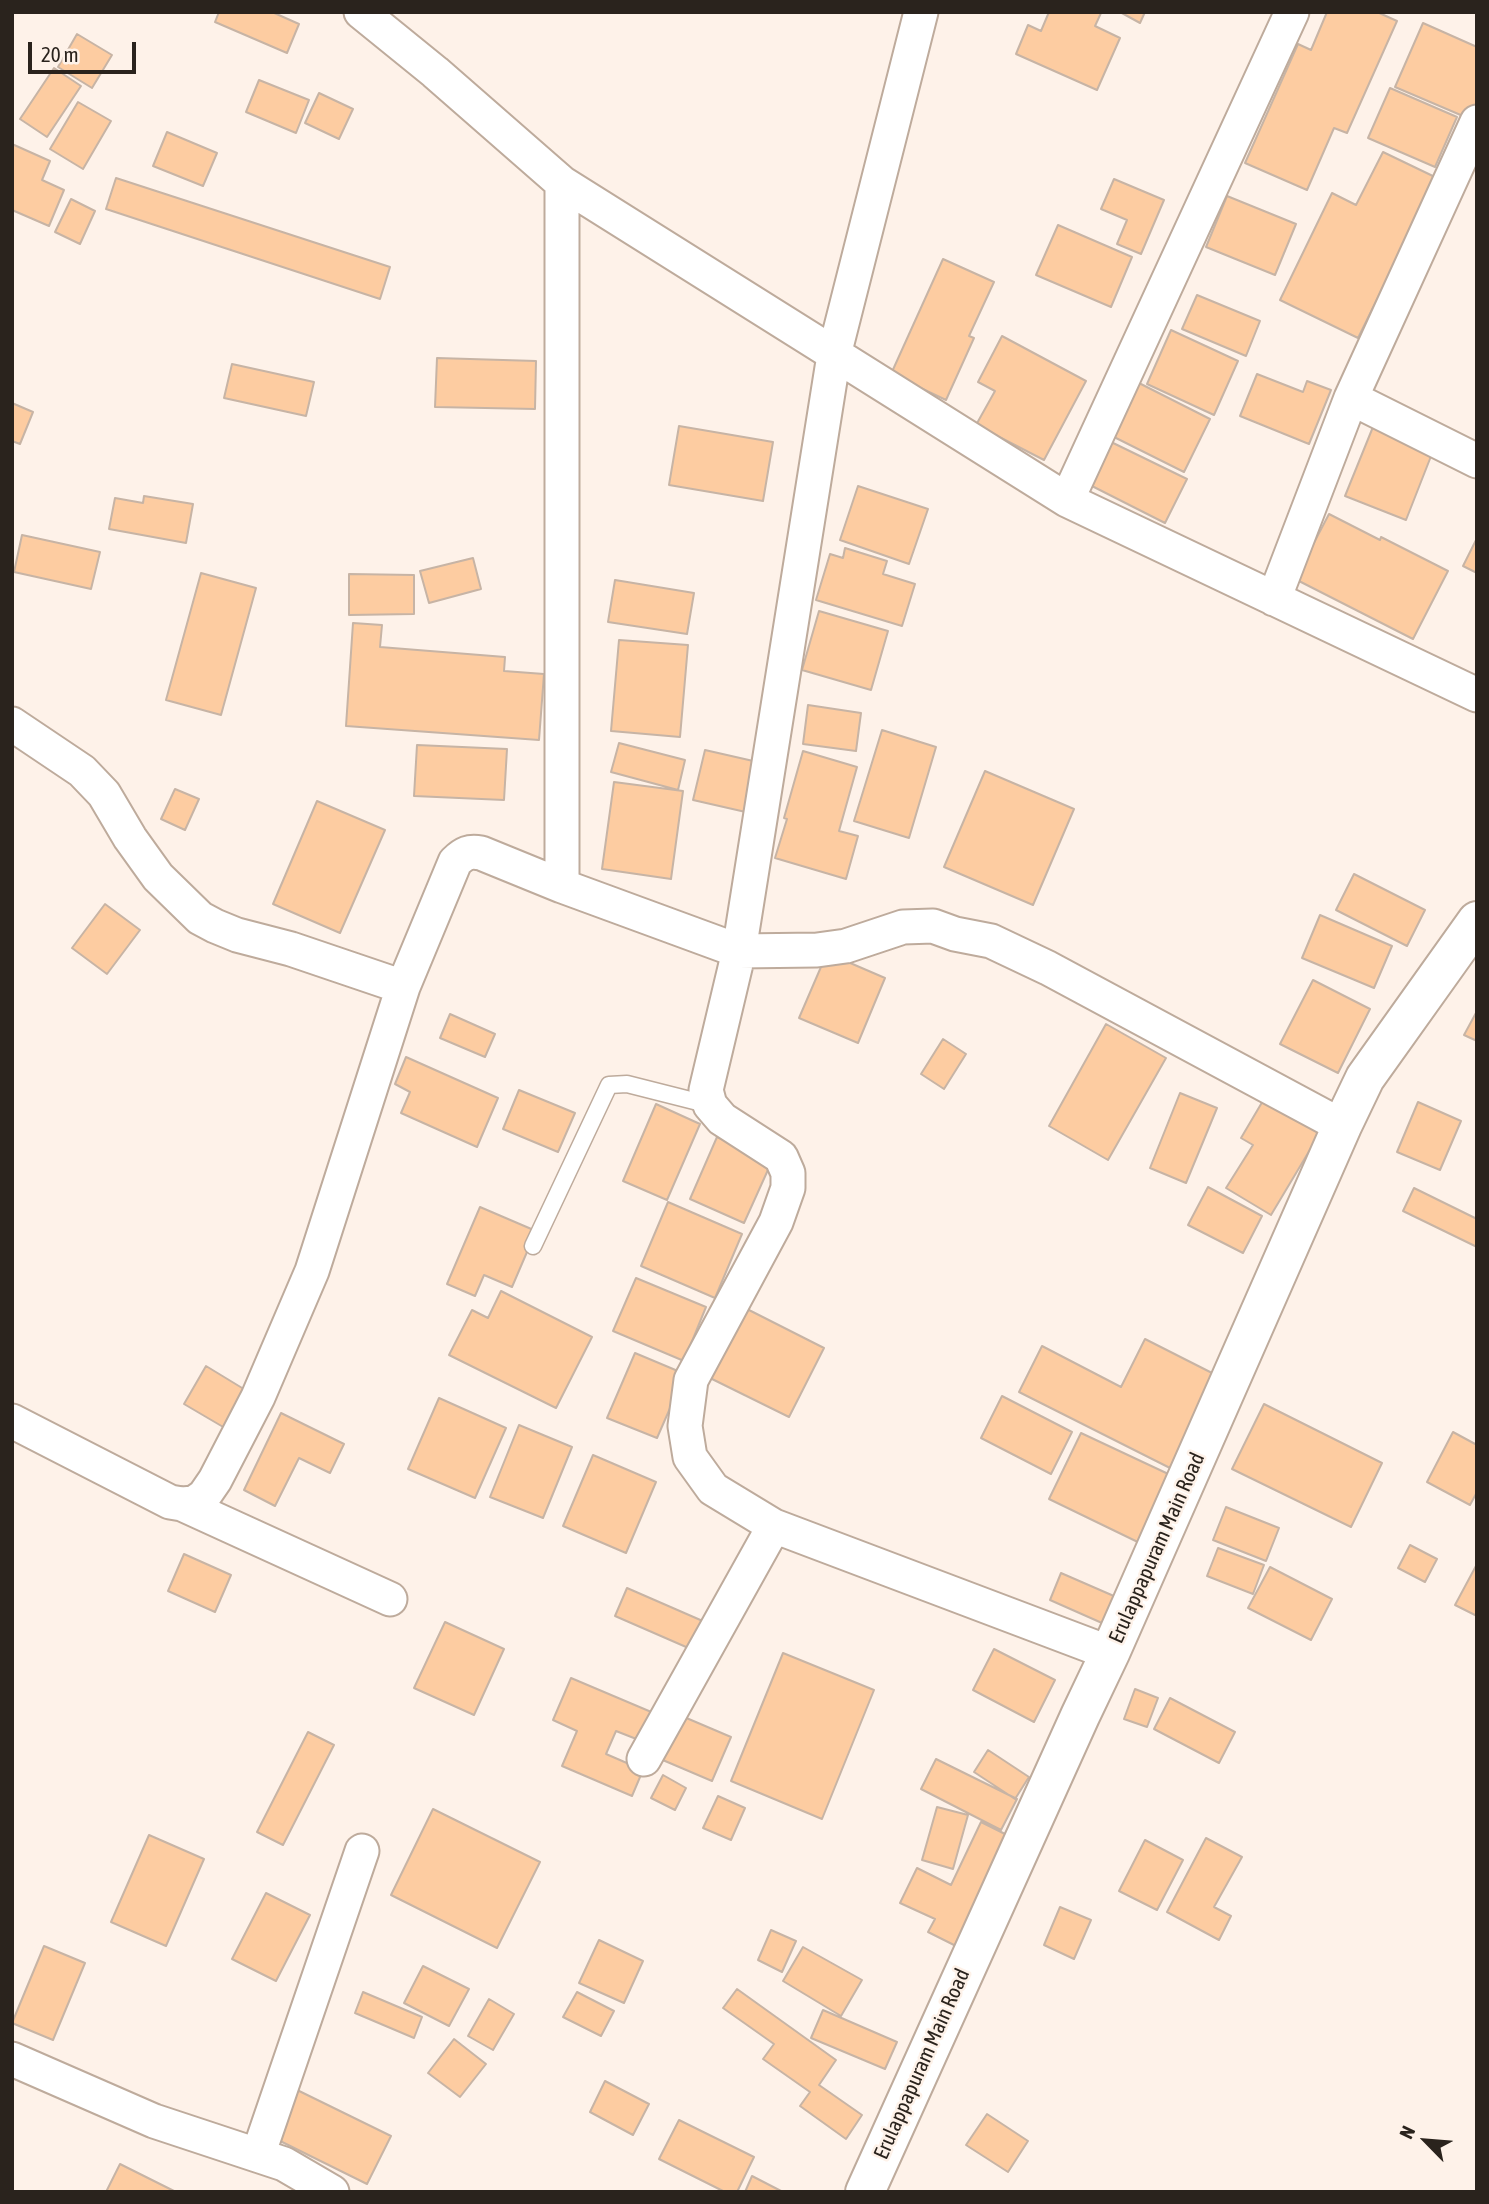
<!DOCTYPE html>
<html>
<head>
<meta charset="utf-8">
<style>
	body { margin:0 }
	#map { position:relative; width:1489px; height:2204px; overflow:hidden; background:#fef2e9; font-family:"Asap Condensed",sans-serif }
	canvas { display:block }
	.frame { position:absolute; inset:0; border:14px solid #2a231d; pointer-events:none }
	.north { position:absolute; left:1391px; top:2106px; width:70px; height:70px; -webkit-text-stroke:5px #fef2e9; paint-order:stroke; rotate:295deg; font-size:19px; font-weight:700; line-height:28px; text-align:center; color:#2a231d }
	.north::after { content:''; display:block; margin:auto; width:24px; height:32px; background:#2a231d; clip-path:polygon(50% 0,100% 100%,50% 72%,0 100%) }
	.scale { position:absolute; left:28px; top:42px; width:108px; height:32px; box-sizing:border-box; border:4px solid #2a231d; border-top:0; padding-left:9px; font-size:21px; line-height:24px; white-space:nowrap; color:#2a231d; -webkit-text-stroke:5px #fef2e9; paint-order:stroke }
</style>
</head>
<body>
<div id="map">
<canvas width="1489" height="2204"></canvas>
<div class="frame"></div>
<div class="north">N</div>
<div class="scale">20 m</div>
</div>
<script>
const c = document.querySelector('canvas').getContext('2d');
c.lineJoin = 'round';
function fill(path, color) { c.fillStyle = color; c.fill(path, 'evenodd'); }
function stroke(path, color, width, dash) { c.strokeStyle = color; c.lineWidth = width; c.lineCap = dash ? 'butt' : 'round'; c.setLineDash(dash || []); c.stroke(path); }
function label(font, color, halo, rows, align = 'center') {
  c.font = font + ' "Asap Condensed",sans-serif'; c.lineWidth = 5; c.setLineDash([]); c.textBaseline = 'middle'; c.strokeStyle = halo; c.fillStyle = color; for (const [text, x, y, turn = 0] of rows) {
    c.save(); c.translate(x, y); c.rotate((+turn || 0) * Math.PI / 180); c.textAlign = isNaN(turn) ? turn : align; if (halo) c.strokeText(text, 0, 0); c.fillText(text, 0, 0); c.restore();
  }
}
const building = new Path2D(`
	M 219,12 L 272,12 L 299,24 L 287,53 L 215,22 Z
	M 1049,12 L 1098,12 L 1101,13 L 1095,26 L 1120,38 L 1097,90 L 1016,54 L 1028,25 L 1041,31 Z
	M 1120,12 L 1145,12 L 1140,23 Z
	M 1327,12 L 1377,12 L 1397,21 L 1347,133 L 1334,128 L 1307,190 L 1245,163 L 1298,44 L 1311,50 Z
	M 1423,23 L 1477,47 L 1477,104 L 1470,119 L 1395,87 Z
	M 77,34 L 112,55 L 92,88 L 58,67 Z
	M 54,68 L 81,86 L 47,137 L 20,119 Z
	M 259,80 L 309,100 L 296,133 L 246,112 Z
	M 1390,88 L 1457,117 L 1435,167 L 1368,138 Z
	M 319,93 L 353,109 L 339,139 L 305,123 Z
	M 78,102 L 111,121 L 83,169 L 50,149 Z
	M 167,132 L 217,153 L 203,186 L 153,166 Z
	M 12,144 L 50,161 L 42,180 L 64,190 L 49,226 L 12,210 Z
	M 1383,152 L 1437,178 L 1358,338 L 1280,300 L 1332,193 L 1356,205 Z
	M 116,178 L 390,267 L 380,299 L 106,209 Z
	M 1114,179 L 1164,200 L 1141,254 L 1117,244 L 1127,220 L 1101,209 Z
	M 1227,196 L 1296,224 L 1275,275 L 1206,247 Z
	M 71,199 L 95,211 L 80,244 L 55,232 Z
	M 1058,225 L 1132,257 L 1111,307 L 1036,275 Z
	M 943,259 L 994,282 L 969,336 L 974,338 L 946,400 L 891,374 Z
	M 1197,295 L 1260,321 L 1246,356 L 1182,329 Z
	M 1171,330 L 1238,361 L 1214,415 L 1147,384 Z
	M 1002,336 L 1086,381 L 1044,460 L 976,425 L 995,391 L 978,382 Z
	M 437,358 L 536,361 L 535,409 L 435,407 Z
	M 232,364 L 314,382 L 306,416 L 224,398 Z
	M 1257,374 L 1303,392 L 1307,381 L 1331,390 L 1309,444 L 1240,416 Z
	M 1135,381 L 1210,419 L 1184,472 L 1108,434 Z
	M 12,403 L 33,412 L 20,444 L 12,441 Z
	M 1375,422 L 1435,446 L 1406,520 L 1345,496 Z
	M 679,426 L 773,442 L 763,501 L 669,485 Z
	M 1107,440 L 1187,479 L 1165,523 L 1086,483 Z
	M 858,486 L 928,509 L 909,564 L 840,540 Z
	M 144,496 L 193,504 L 186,543 L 109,529 L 115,498 L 143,503 Z
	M 1329,514 L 1380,540 L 1381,537 L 1448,571 L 1413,639 L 1295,579 Z
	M 22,535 L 100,552 L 91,589 L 14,572 Z
	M 1477,538 L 1477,573 L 1463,566 Z
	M 845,548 L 887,561 L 883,574 L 915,584 L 902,626 L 816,600 L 830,554 L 843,558 Z
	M 473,558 L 481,589 L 429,603 L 420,571 Z
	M 201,573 L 256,588 L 221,715 L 166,700 Z
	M 349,574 L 414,575 L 414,614 L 349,615 Z
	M 615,580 L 694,593 L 687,634 L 608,622 Z
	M 819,611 L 888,631 L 871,690 L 802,670 Z
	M 353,623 L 382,625 L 380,647 L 505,657 L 504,671 L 544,674 L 539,740 L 346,726 Z
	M 619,640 L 688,645 L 680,737 L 611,731 Z
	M 808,705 L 861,713 L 856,751 L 803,744 Z
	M 882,730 L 936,747 L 909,838 L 854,821 Z
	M 619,743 L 685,760 L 678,790 L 611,772 Z
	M 417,745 L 507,749 L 504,800 L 414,796 Z
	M 705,750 L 762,763 L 750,813 L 693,800 Z
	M 803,751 L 857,767 L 839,831 L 858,836 L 846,879 L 775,858 L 787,819 L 784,818 Z
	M 985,771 L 1074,809 L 1033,905 L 944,867 Z
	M 614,782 L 683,791 L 671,879 L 602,869 Z
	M 175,789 L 199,799 L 185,830 L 161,819 Z
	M 317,801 L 385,830 L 340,933 L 273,904 Z
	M 1354,874 L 1425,910 L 1407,946 L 1336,910 Z
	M 105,904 L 140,930 L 107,974 L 72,948 Z
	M 1320,915 L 1392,946 L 1374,988 L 1302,958 Z
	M 827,953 L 885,978 L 858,1043 L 799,1018 Z
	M 1313,980 L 1370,1009 L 1338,1073 L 1280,1044 Z
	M 1477,1011 L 1477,1041 L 1464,1035 Z
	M 450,1014 L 495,1034 L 485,1057 L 440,1038 Z
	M 1106,1024 L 1166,1058 L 1108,1160 L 1049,1126 Z
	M 943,1039 L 966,1054 L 944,1089 L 921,1074 Z
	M 406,1057 L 498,1098 L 477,1147 L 401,1113 L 410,1092 L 395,1084 Z
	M 519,1090 L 575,1113 L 558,1152 L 503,1129 Z
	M 1180,1093 L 1217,1108 L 1186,1183 L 1150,1168 Z
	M 1264,1099 L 1320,1133 L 1271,1215 L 1226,1188 L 1253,1145 L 1241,1138 Z
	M 1418,1102 L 1461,1121 L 1440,1170 L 1397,1152 Z
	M 656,1104 L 700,1124 L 667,1200 L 623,1181 Z
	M 717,1137 L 772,1161 L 744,1223 L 690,1199 Z
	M 1208,1187 L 1262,1216 L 1243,1253 L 1188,1225 Z
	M 1414,1188 L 1477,1219 L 1477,1247 L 1403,1211 Z
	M 668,1202 L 742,1234 L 715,1298 L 641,1266 Z
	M 480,1207 L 536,1231 L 512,1287 L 484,1275 L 475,1296 L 447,1284 Z
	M 636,1278 L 706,1307 L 684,1361 L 613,1331 Z
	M 501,1291 L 592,1337 L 556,1408 L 449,1355 L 472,1310 L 488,1318 Z
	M 745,1308 L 824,1348 L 789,1417 L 710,1378 Z
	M 1145,1339 L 1216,1375 L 1170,1468 L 1019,1392 L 1042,1346 L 1121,1387 Z
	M 635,1353 L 685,1374 L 657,1438 L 607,1418 Z
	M 206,1366 L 252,1394 L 230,1431 L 184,1404 Z
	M 1002,1396 L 1072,1432 L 1051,1474 L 981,1438 Z
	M 439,1398 L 506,1428 L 475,1498 L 408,1469 Z
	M 1264,1404 L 1382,1463 L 1351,1527 L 1232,1469 Z
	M 281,1413 L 344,1444 L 330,1473 L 299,1458 L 275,1506 L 244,1490 Z
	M 519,1425 L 572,1447 L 543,1518 L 490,1497 Z
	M 1453,1432 L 1477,1445 L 1477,1492 L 1470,1505 L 1427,1482 Z
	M 1081,1433 L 1179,1479 L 1146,1546 L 1049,1499 Z
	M 593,1455 L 656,1482 L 626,1553 L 563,1526 Z
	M 1226,1507 L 1279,1528 L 1266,1561 L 1213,1540 Z
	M 1410,1545 L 1437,1559 L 1425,1582 L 1398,1568 Z
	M 1218,1548 L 1264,1565 L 1253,1594 L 1207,1576 Z
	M 184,1554 L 231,1575 L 215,1612 L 168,1591 Z
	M 1477,1564 L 1477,1616 L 1455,1605 Z
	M 1270,1567 L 1332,1599 L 1311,1640 L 1248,1608 Z
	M 1061,1573 L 1123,1600 L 1111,1627 L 1050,1600 Z
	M 627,1588 L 705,1622 L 693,1650 L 615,1616 Z
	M 445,1622 L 504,1649 L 474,1715 L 414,1688 Z
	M 994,1649 L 1055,1680 L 1034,1722 L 973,1690 Z
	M 783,1653 L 874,1690 L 822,1819 L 731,1781 Z
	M 571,1678 L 656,1714 L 644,1742 L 616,1731 L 606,1754 L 643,1770 L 632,1796 L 562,1766 L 577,1731 L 553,1720 Z
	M 1135,1689 L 1158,1698 L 1147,1727 L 1124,1719 Z
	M 1170,1698 L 1235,1732 L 1219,1763 L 1154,1729 Z
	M 677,1714 L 731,1737 L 712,1781 L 658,1758 Z
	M 308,1732 L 334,1745 L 283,1845 L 257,1832 Z
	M 988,1750 L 1029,1777 L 1015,1799 L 974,1772 Z
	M 936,1759 L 1017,1799 L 1001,1830 L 921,1789 Z
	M 663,1775 L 686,1788 L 675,1810 L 651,1798 Z
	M 718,1796 L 745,1808 L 731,1840 L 703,1828 Z
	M 937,1807 L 968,1815 L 953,1869 L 922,1860 Z
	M 433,1809 L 540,1862 L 497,1948 L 391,1895 Z
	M 981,1822 L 1011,1837 L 958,1947 L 928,1932 L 935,1919 L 900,1903 L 917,1868 L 951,1885 Z
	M 149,1835 L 204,1859 L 166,1946 L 111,1922 Z
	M 1206,1838 L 1242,1857 L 1214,1907 L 1231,1916 L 1219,1940 L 1167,1912 Z
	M 1145,1840 L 1183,1860 L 1157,1910 L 1119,1891 Z
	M 266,1893 L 310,1915 L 276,1981 L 232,1959 Z
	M 1060,1907 L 1091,1920 L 1074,1959 L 1044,1945 Z
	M 771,1930 L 796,1941 L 782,1972 L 758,1960 Z
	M 599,1940 L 643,1961 L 624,2003 L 579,1983 Z
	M 44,1946 L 85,1963 L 53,2040 L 12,2023 Z
	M 803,1947 L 862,1980 L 841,2016 L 783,1981 Z
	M 423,1966 L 469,1989 L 449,2026 L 404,2003 Z
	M 737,1989 L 836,2060 L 819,2085 L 862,2115 L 846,2139 L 800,2106 L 810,2092 L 763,2059 L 774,2044 L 723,2008 Z
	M 363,1992 L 422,2017 L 414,2038 L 355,2013 Z
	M 577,1992 L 614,2011 L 601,2036 L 563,2017 Z
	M 489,1999 L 514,2014 L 493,2050 L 468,2036 Z
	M 823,2010 L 897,2042 L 885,2069 L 811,2038 Z
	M 454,2039 L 486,2064 L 460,2097 L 428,2073 Z
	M 605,2081 L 649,2104 L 633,2135 L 590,2112 Z
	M 293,2088 L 391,2136 L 367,2184 L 270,2136 Z
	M 987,2114 L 1028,2141 L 1008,2172 L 966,2145 Z
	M 679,2120 L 754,2157 L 737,2192 L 725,2192 L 659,2159 Z
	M 120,2164 L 174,2191 L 174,2192 L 106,2192 Z
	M 752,2176 L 783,2192 L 745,2192 Z`);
fill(building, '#fdcca1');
stroke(building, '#c7b4a5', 2);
const service = new Path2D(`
	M 533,1246 L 609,1085 L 627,1084 L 710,1105`);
const minor = new Path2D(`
	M 361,12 L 435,72 L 562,183 L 1067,500 L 1477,695
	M 921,12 L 834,355 L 739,951 L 706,1090 L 710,1105 L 722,1119 L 781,1157 L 788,1173 L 788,1188 L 776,1222 L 691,1380 L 685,1426 L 690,1457 L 713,1489 L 774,1526 L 1110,1653
	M 1351,398 L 1477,122
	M 1067,500 L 1292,12
	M 1274,599 L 1351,398 L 1477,461
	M 12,724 L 82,771 L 104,794 L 130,838 L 158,877 L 200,918 L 215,926 L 237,935 L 291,949 L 403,987
	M 562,886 L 562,183
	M 12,1421 L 170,1502 L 182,1504 L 194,1503 L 204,1496 L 215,1480 L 258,1397 L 312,1271 L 403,987 L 455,862 C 464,853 469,851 481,853 L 562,886 L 739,951 L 817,950 L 846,946 L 903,927 L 933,926 L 955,934 L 991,941 L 1048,968 L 1342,1126
	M 182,1504 L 390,1599
	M 644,1759 L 774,1526
	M 12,2059 L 154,2121 L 284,2164 L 332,2192
	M 258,2155 L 362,1851`);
const tertiary = new Path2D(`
	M 865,2192 L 1080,1716 L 1110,1653 L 1342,1126 L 1365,1078 L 1477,921`);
stroke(service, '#beab9c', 19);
stroke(minor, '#beab9c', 37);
stroke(tertiary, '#beab9c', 42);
stroke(service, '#fff', 16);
stroke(minor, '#fff', 33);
stroke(tertiary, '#fff', 38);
label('21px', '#2a231d', '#fef2e9', [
	["Erulappapuram Main Road",1157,1548,-66],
	["Erulappapuram Main Road",922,2064,-66]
]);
</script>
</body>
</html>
